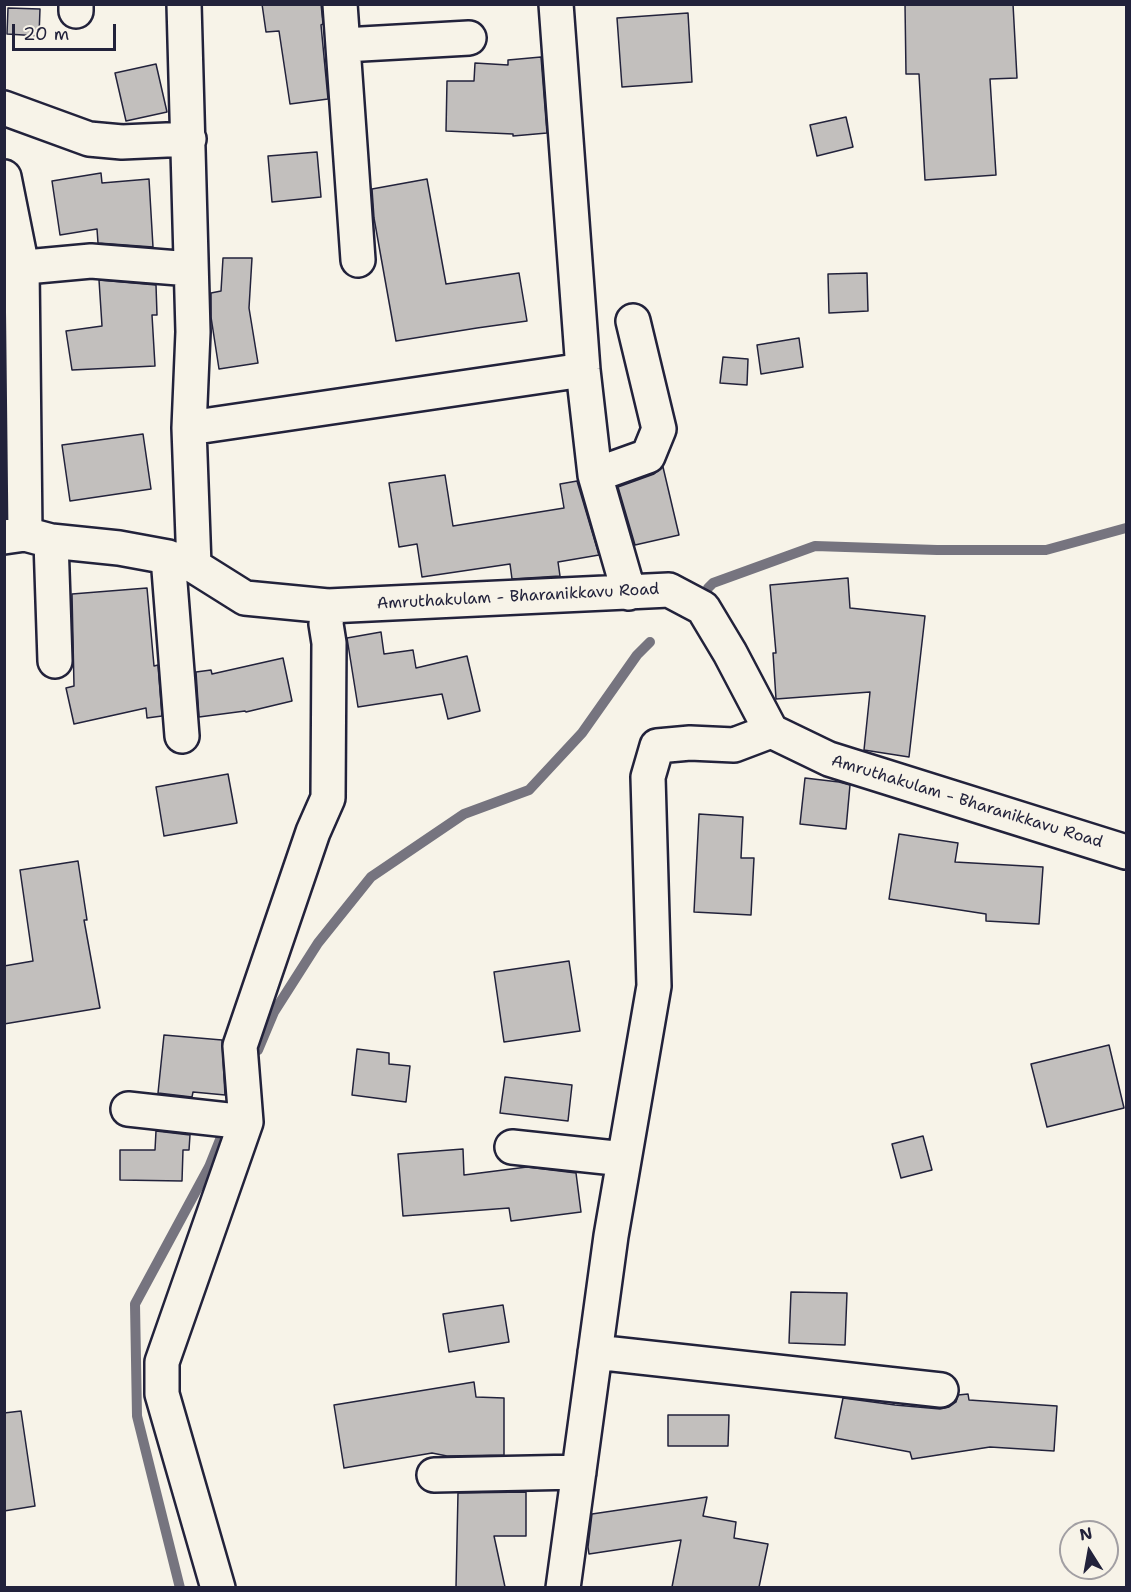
<!DOCTYPE html>
<html>
<head>
<meta charset="utf-8">
<style>
	body { margin:0 }
	#map { position:relative; width:1131px; height:1592px; overflow:hidden; background:#f7f3e8; font-family:"Shantell Sans",sans-serif }
	canvas { display:block }
	.frame { position:absolute; inset:0; border:6px solid #22223b; pointer-events:none }
	.north { position:absolute; left:1059px; top:1520px; width:60px; height:60px; box-sizing:border-box; background:#f7f3e8; border:2px solid #a29fa3; border-radius:50%; rotate:349deg; font-size:16px; font-weight:700; line-height:24px; text-align:center; color:#22223b }
	.north::after { content:''; display:block; margin:auto; width:21px; height:27px; background:#22223b; clip-path:polygon(50% 0,100% 100%,50% 72%,0 100%) }
	.scale { position:absolute; left:12px; top:24px; width:104px; height:27px; box-sizing:border-box; border:3px solid #22223b; border-top:0; padding-left:8px; font-size:18px; line-height:21px; white-space:nowrap; color:#22223b; -webkit-text-stroke:4px #f7f3e8; paint-order:stroke }
</style>
</head>
<body>
<div id="map">
<canvas width="1131" height="1592"></canvas>
<div class="frame"></div>
<div class="north">N</div>
<div class="scale">20 m</div>
</div>
<script>
const c = document.querySelector('canvas').getContext('2d');
c.lineJoin = 'round';
function stroke(path, color, width, dash) { c.strokeStyle = color; c.lineWidth = width; c.lineCap = dash ? 'butt' : 'round'; c.setLineDash(dash || []); c.stroke(path); }
function fill(path, color) { c.fillStyle = color; c.fill(path, 'evenodd'); }
function label(font, color, halo, rows, align = 'center') {
  c.font = font + ' "Shantell Sans",sans-serif'; c.lineWidth = 4.5; c.setLineDash([]); c.textBaseline = 'middle'; c.strokeStyle = halo; c.fillStyle = color; for (const [text, x, y, turn = 0] of rows) {
    c.save(); c.translate(x, y); c.rotate((+turn || 0) * Math.PI / 180); c.textAlign = isNaN(turn) ? turn : align; if (halo) c.strokeText(text, 0, 0); c.fillText(text, 0, 0); c.restore();
  }
}
stroke(new Path2D(`
	M 708,588 L 713,583 L 815,546 L 937,550 L 1046,550 L 1126,528
	M 258,1050 L 274,1012 L 318,943 L 371,877 L 464,814 L 529,790 L 582,733 L 637,655 L 650,642
	M 180,1588 L 137,1416 L 135,1304 L 209,1167 L 223,1132`), '#76747f', 10);
const building = new Path2D(`
	M 262,4 L 321,4 L 323,24 L 321,25 L 328,99 L 290,104 L 279,31 L 266,32 Z
	M 905,4 L 1013,4 L 1017,78 L 990,79 L 996,175 L 925,180 L 919,74 L 906,74 Z
	M 8,8 L 40,9 L 39,36 L 7,34 Z
	M 688,13 L 692,82 L 622,87 L 617,18 Z
	M 541,57 L 547,133 L 513,136 L 513,134 L 446,131 L 447,81 L 474,81 L 475,63 L 508,65 L 508,60 Z
	M 156,64 L 167,112 L 126,121 L 115,73 Z
	M 846,117 L 853,147 L 817,156 L 810,125 Z
	M 317,152 L 321,197 L 272,202 L 268,156 Z
	M 101,173 L 102,183 L 149,179 L 153,247 L 98,243 L 97,229 L 60,235 L 52,181 Z
	M 427,179 L 446,284 L 519,273 L 527,321 L 477,328 L 396,341 L 374,218 L 372,189 Z
	M 223,258 L 252,258 L 249,308 L 258,363 L 219,369 L 211,317 L 211,293 L 221,291 Z
	M 867,273 L 868,311 L 829,313 L 828,274 Z
	M 99,280 L 156,285 L 157,315 L 152,315 L 155,366 L 72,370 L 66,331 L 102,326 Z
	M 799,338 L 803,367 L 761,374 L 757,345 Z
	M 723,357 L 748,359 L 747,385 L 720,383 Z
	M 143,434 L 151,489 L 70,501 L 62,445 Z
	M 663,467 L 679,535 L 635,545 L 618,487 L 654,474 Z
	M 445,475 L 453,526 L 564,508 L 560,484 L 577,481 L 599,555 L 558,562 L 560,576 L 512,579 L 510,564 L 422,577 L 417,544 L 399,547 L 389,483 Z
	M 848,578 L 850,608 L 925,616 L 909,757 L 864,750 L 870,692 L 776,699 L 773,653 L 776,653 L 770,585 Z
	M 147,588 L 154,666 L 158,665 L 162,716 L 147,718 L 146,708 L 74,724 L 66,688 L 74,686 L 72,594 Z
	M 381,632 L 384,654 L 413,650 L 416,668 L 467,656 L 480,711 L 448,719 L 442,694 L 358,707 L 347,638 Z
	M 283,658 L 292,701 L 246,712 L 245,711 L 199,717 L 196,672 L 211,670 L 212,674 Z
	M 228,774 L 237,823 L 164,836 L 156,787 Z
	M 805,778 L 839,782 L 850,785 L 846,829 L 800,824 Z
	M 699,814 L 743,817 L 741,858 L 754,858 L 751,915 L 694,912 Z
	M 899,834 L 958,843 L 955,862 L 1043,867 L 1039,924 L 986,921 L 986,914 L 889,899 Z
	M 78,861 L 87,920 L 84,920 L 100,1008 L 4,1024 L 4,966 L 33,961 L 20,870 Z
	M 569,961 L 580,1031 L 504,1042 L 494,972 Z
	M 164,1035 L 222,1040 L 225,1095 L 193,1092 L 192,1097 L 158,1093 Z
	M 1109,1045 L 1124,1108 L 1047,1127 L 1031,1064 Z
	M 357,1049 L 389,1053 L 389,1064 L 410,1066 L 406,1102 L 352,1095 Z
	M 505,1077 L 572,1085 L 568,1121 L 500,1113 Z
	M 156,1131 L 190,1135 L 189,1150 L 183,1150 L 182,1181 L 120,1180 L 120,1150 L 155,1150 Z
	M 923,1136 L 932,1170 L 901,1178 L 892,1144 Z
	M 463,1149 L 464,1175 L 527,1167 L 576,1173 L 581,1212 L 511,1221 L 509,1208 L 403,1216 L 398,1154 Z
	M 791,1292 L 847,1293 L 845,1345 L 789,1343 Z
	M 503,1305 L 509,1342 L 449,1352 L 443,1314 Z
	M 474,1382 L 476,1397 L 504,1398 L 504,1455 L 447,1456 L 432,1453 L 344,1468 L 334,1405 Z
	M 968,1394 L 969,1400 L 1057,1406 L 1054,1451 L 990,1447 L 912,1459 L 910,1452 L 835,1438 L 843,1398 L 895,1405 L 940,1409 L 949,1407 L 956,1402 L 958,1395 Z
	M 21,1411 L 35,1506 L 4,1511 L 4,1413 Z
	M 668,1415 L 729,1415 L 728,1446 L 668,1446 Z
	M 526,1492 L 526,1536 L 494,1536 L 505,1587 L 456,1587 L 458,1493 Z
	M 707,1497 L 703,1516 L 736,1522 L 734,1538 L 768,1544 L 759,1587 L 672,1587 L 681,1540 L 589,1554 L 588,1547 L 592,1514 Z`);
fill(building, '#c2bfbd');
stroke(building, '#22223b', 1.5);
const minor = new Path2D(`
	M 76,4 L 76,11
	M 184,4 L 193,332 L 189,428 L 194,566
	M 340,4 L 358,260
	M 556,4 L 583,370 L 595,475 L 629,593
	M 344,45 L 469,38
	M 4,108 L 89,139 L 122,142 L 189,139
	M 4,177 L 22,267 L 25,534
	M 4,269 L 91,261 L 191,269
	M 189,428 L 583,370
	M 595,475 L 648,456 L 659,429 L 633,321
	M 4,537 L 25,534 L 51,541 L 119,548 L 168,557 L 194,566 L 245,598 L 328,606 L 669,590 L 703,608 L 730,653 L 771,731 L 829,759 L 1126,852
	M 51,541 L 55,661
	M 168,557 L 182,736
	M 128,1109 L 246,1122
	M 512,1147 L 624,1159
	M 595,1352 L 941,1390
	M 434,1475 L 579,1472
	M 218,1588 L 162,1394 L 162,1362 L 246,1122 L 240,1046 L 313,832 L 328,798 L 329,643 L 326,624 L 328,606
	M 563,1588 L 611,1236 L 654,986 L 648,777 L 657,746 L 690,743 L 734,745 L 771,731`);
stroke(minor, '#22223b', 38);
stroke(minor, '#f7f3e8', 33);
label('16px', '#22223b', '#f7f3e8', [
	["Amruthakulam - Bharanikkavu Road",518,597,-3],
	["Amruthakulam - Bharanikkavu Road",967,802,17]
]);
</script>
</body>
</html>
